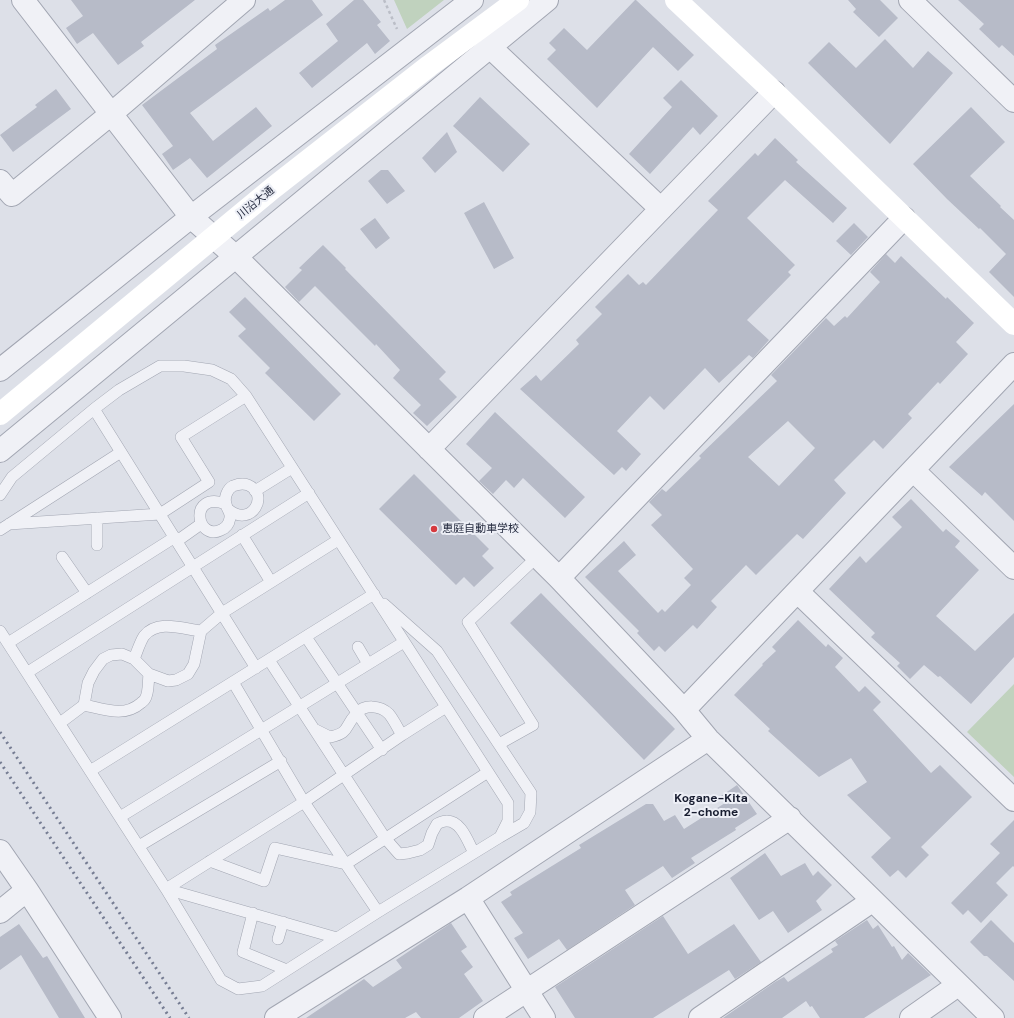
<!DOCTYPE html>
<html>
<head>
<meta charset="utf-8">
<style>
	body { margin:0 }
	canvas { display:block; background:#dde0e8 }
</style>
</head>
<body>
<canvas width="1014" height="1018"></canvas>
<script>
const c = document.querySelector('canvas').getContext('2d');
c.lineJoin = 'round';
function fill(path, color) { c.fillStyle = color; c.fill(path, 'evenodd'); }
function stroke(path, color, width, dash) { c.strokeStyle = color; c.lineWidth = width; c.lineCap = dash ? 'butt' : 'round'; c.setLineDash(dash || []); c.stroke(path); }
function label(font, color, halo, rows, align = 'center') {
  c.font = font + ' "DM Sans","Noto Sans JP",sans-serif'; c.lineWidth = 4; c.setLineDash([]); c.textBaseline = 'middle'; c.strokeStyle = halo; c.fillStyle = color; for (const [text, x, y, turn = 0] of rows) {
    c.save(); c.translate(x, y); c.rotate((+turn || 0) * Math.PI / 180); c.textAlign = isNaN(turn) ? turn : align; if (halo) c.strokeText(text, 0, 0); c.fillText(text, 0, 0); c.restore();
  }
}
fill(new Path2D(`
	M 394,0 L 444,0 L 407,29 Z
	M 1014,684 L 1014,777 L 967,732 Z`), '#c0d2be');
fill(new Path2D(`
	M 71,0 L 195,0 L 141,42 L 144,46 L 118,65 L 93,33 L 77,44 L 66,28 L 83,16 Z
	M 285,0 L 312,0 L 323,15 L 190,113 L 213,141 L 256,107 L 272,126 L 207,178 L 190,158 L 173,170 L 162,154 L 173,146 L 142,105 L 217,49 L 215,45 L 268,8 L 270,11 Z
	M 354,0 L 363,0 L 381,22 L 377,25 L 390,41 L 375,54 L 367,43 L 312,88 L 299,73 L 338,41 L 326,24 Z
	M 635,0 L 636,0 L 694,55 L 678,71 L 653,47 L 597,108 L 547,59 L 556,50 L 549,43 L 564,28 L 587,50 Z
	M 848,0 L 880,0 L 898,18 L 879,37 L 853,12 L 856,9 Z
	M 958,0 L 1014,0 L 1014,56 L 1002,45 L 999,48 L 979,29 L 984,24 Z
	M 885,39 L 913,68 L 928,51 L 953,73 L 890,144 L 808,63 L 829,42 L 856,68 Z
	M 681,80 L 718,116 L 700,135 L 693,127 L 650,174 L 629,154 L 672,107 L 663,98 Z
	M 56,89 L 71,109 L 13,152 L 0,135 L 37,107 L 35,105 Z
	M 480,97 L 530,144 L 503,172 L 453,126 Z
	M 971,107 L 1005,142 L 970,176 L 1001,206 L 1000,207 L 1014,220 L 1014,297 L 989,272 L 1006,254 L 980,228 L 979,229 L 947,199 L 913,164 Z
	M 447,132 L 457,152 L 435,173 L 422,158 Z
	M 775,138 L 798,160 L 796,162 L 847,208 L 833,223 L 785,180 L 747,218 L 795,265 L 788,272 L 791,275 L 747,320 L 769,340 L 753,358 L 749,355 L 719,383 L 705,368 L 664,410 L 650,396 L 617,431 L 641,454 L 626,471 L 622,467 L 614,475 L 520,389 L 536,375 L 541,381 L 579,344 L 576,340 L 602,314 L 595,307 L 628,274 L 639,285 L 643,282 L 646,285 L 718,210 L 708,201 L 755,153 L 758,156 Z
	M 381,170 L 388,170 L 405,191 L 387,204 L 368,181 Z
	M 484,202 L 514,258 L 494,269 L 464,213 Z
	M 375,218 L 390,238 L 376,249 L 360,229 Z
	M 854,223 L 868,237 L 851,255 L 836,241 Z
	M 323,245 L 346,268 L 345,269 L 446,372 L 439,379 L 457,397 L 427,426 L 413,413 L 421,405 L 393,378 L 400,370 L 376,344 L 375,346 L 315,286 L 299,302 L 285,287 L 302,270 L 299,268 Z
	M 886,254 L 895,263 L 901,256 L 946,299 L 947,297 L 974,323 L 956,342 L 968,354 L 940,384 L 938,382 L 908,414 L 912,418 L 883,449 L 874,440 L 834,480 L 846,493 L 803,539 L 797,534 L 756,575 L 746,565 L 711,601 L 717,607 L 697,629 L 693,625 L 665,652 L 659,646 L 654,651 L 637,633 L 639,631 L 585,577 L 624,541 L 636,555 L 618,571 L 658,613 L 662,609 L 665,612 L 691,585 L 684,578 L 693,569 L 651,525 L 662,515 L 649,502 L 662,489 L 666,492 L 701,458 L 699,456 L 777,381 L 771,375 L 826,318 L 834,326 L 845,316 L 847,318 L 880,282 L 870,272 ZM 788,421 L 815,448 L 779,486 L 748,457 Z
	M 245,297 L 341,394 L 314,421 L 265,373 L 270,368 L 238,336 L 246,329 L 229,312 Z
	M 1014,404 L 1014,521 L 985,492 L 982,496 L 949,467 Z
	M 495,412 L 585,497 L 565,518 L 523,478 L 514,488 L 506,480 L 493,494 L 479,481 L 492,468 L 466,444 Z
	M 414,474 L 489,549 L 482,556 L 494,568 L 474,587 L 464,577 L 456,585 L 379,509 Z
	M 911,499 L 943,532 L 946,529 L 960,541 L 955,547 L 979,570 L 936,616 L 975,651 L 1014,613 L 1014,657 L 971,704 L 940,676 L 938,677 L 924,665 L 910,679 L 897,666 L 900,663 L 871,637 L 875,633 L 829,589 L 860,556 L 866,563 L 902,527 L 892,517 Z
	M 541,593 L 675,729 L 644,760 L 510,623 Z
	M 798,620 L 826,647 L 828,644 L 843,658 L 835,667 L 859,692 L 865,686 L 881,702 L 873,710 L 931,773 L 940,765 L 972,797 L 921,847 L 929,855 L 906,878 L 898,870 L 890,877 L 871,857 L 891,838 L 847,795 L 867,782 L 851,758 L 819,777 L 768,731 L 770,729 L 734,695 L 763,665 L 762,664 L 776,651 L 772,647 Z
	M 737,785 L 757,814 L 735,828 L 736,830 L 691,858 L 695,863 L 672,878 L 663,866 L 625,890 L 635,905 L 567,950 L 559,939 L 528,959 L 514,938 L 523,933 L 501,902 L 512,895 L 510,892 L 581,848 L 579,845 L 646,804 L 653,804 L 664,821 L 675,815 L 684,829 L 725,803 L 721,796 Z
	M 1014,820 L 1014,867 L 1013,866 L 996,883 L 1008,895 L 981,923 L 968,910 L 963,915 L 951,903 L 1000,853 L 990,844 Z
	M 765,853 L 781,876 L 805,863 L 813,876 L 818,871 L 832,885 L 816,901 L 822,910 L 788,933 L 773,911 L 759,920 L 730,878 Z
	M 663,916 L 688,954 L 734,924 L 761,962 L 735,979 L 729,970 L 653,1018 L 575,1018 L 555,987 Z
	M 867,920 L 873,929 L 878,925 L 892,947 L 894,946 L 902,960 L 908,953 L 931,975 L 864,1018 L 820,1018 L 812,1006 L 810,1007 L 806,1001 L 782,1018 L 723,1018 L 775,982 L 784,977 L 788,982 L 833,952 L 831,949 L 838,945 L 835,941 Z
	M 991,920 L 1014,943 L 1014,981 L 987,956 L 984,956 L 970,942 Z
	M 451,923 L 467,947 L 461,951 L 473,967 L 464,974 L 483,1001 L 459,1018 L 421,1018 L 416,1012 L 405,1018 L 306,1018 L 364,979 L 373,987 L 402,968 L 396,960 Z
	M 19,924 L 43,958 L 47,956 L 85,1018 L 59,1018 L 21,955 L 0,970 L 0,937 Z`), '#b7bbc8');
const lane = new Path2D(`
	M 94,409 L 256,668
	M 255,491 L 292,468
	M 0,495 L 12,477 L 94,409 L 119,390 L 160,366 L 184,366 L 212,370 L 231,379 L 246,396 L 508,803 L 508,821 L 500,837 L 378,912 L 262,986 L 238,989 L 221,980 L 166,889 L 0,631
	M 226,504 C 188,490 196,542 221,530 C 226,528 229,524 230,518 C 231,512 227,510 226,504 C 224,498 227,489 233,486 C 238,484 243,483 248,485 C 270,494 252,528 229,510
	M 97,518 L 97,545
	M 9,524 L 160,514 L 209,482 L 181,437 L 246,396
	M 0,530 L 121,452
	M 242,535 L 271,582
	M 177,541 L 201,524
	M 62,557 L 87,593
	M 384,604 L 437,651 L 531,793 L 530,812 L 524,823 L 500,837
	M 306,637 L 382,750
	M 8,643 L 175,537
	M 358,647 L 368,664
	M 134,659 C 137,652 140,642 144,636 C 158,619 183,629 201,631
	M 269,660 L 385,838 L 399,854 L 408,853 L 420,850 L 428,845 L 432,833 L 437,824 C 439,823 443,821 446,821 C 461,820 468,842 474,853
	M 28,672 L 309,493
	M 233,682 L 304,802 L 378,912
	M 84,705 C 104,709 124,718 141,703 C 142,702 144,701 145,699 C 149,693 148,682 149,674
	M 60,723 L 84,705 L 88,683 L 94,671 L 103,659 L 111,655 L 122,654 L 134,659 L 149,674 L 168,681 L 176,680 L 188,674 L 194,664 L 201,631 L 222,613 L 338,540
	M 316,730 L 330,737 C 350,733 344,727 356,714 C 364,704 380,705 389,714 C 394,720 398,729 402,735
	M 499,744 L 533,725 L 468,622 L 537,557
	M 90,771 L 374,594
	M 120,817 L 404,642
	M 139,846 L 281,761
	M 210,861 L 264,881 L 275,848 L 346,864 L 488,772
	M 166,889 L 304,802 L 402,735 L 446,707
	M 166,889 L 337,938
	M 253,913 L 243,952 L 287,970
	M 278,939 L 283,922`);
const street = new Path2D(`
	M 23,0 L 191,217 L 236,257 L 559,578 L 684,710 L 708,739 L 993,1018
	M 910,0 L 1014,101
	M 490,47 L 661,209
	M 0,181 L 12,195 L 111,114 L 244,0
	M 0,370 L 191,217 L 472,0
	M 429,449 L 774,92
	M 0,451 L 547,0
	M 913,470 L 1014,568
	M 559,578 L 904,218
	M 798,592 L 1014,800
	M 684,710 L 1014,364
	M 0,851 L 27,890 L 110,1018
	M 468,898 L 544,1018
	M 0,912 L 27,890
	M 276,1018 L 468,898 L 708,739
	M 485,1018 L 790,818
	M 700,1018 L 872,901
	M 911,1018 L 958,985`);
stroke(lane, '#a2a6b2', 12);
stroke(street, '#a2a6b2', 24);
stroke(new Path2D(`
	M 384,0 L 397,29`), '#bbbec7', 2.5, [3, 3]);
stroke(lane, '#f0f1f6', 11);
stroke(street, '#f0f1f6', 22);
stroke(new Path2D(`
	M 676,0 L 774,92 L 1014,324`), '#fff', 22);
stroke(new Path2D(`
	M 0,732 L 189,1018
	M 0,762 L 170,1018`), '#767d93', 3, [2, 4]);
stroke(new Path2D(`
	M 0,414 L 273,188 L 429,66 L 518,0`), '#fff', 22);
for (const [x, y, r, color] of [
	[434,529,4,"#d6393e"]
]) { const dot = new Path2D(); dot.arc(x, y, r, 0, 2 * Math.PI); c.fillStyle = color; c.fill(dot); stroke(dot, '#edeff6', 1.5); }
label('11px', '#262c40', '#edeff6', [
	["川沿大通",256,203,-39]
]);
label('11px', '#262c40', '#edeff6', [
	["恵庭自動車学校",442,529]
], 'left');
label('bold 12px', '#181d30', '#edeff6', [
	["Kogane-Kita",711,799],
	["2-chome",711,813]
]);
</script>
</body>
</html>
